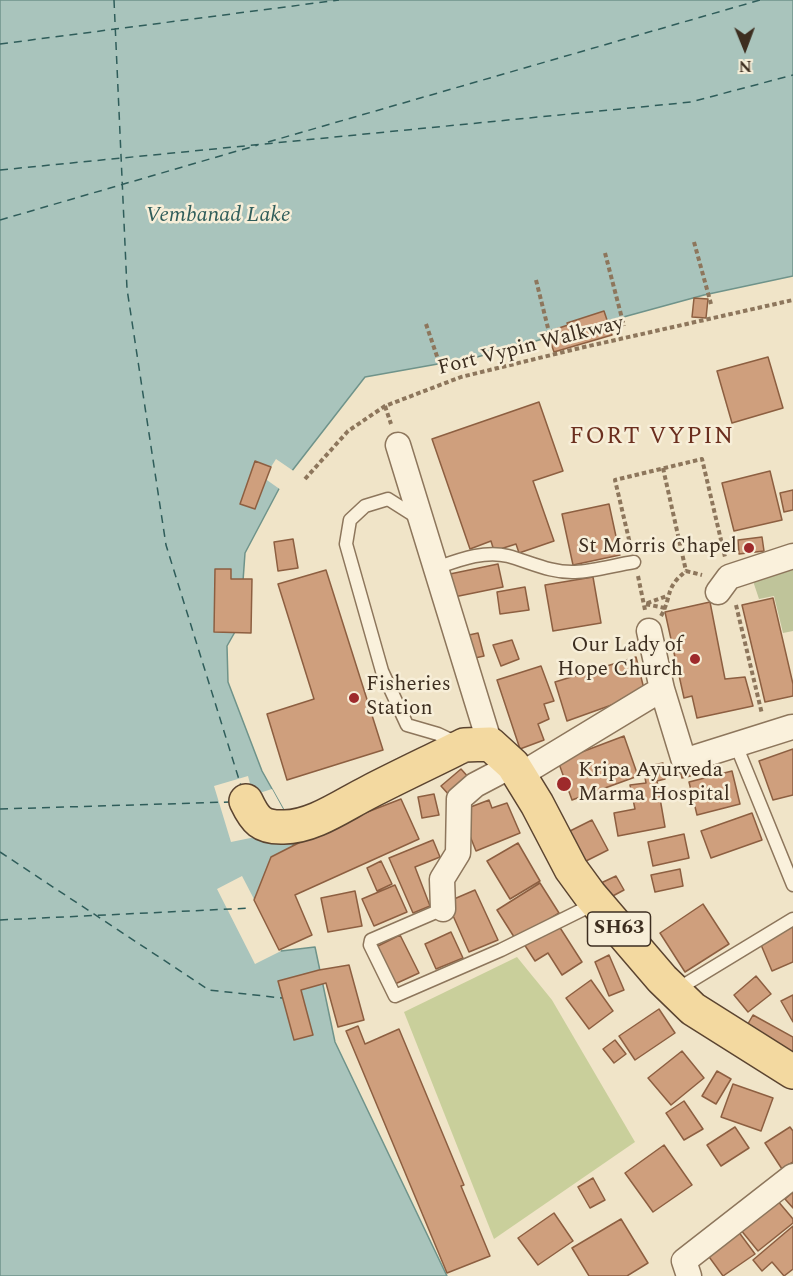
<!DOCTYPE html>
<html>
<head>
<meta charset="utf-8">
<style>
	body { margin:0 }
	#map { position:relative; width:793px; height:1276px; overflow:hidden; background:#f0e4c8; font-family:Spectral,serif }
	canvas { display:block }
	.north { position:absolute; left:715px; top:18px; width:60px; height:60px; -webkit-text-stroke:4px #f7eed8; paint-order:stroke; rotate:179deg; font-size:16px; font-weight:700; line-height:24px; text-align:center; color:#3d2e20 }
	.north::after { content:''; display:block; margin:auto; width:21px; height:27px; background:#3d2e20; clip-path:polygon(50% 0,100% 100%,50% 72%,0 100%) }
</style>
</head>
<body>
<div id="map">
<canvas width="793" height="1276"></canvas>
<div class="north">N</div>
</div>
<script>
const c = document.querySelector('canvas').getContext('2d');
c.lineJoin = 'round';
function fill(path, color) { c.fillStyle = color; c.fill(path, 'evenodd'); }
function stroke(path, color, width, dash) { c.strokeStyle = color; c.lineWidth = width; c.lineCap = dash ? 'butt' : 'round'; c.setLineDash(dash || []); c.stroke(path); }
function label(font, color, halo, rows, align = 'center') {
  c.font = font + ' Spectral,serif'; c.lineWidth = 5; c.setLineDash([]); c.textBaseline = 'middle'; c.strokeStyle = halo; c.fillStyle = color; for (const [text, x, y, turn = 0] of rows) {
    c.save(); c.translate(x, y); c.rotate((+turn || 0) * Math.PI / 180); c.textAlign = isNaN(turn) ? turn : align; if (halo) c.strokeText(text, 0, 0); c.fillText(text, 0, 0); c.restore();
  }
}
fill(new Path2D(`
	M 517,957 L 552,1000 L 635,1142 L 494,1239 L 404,1012 Z`), '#c9cf9b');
fill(new Path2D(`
	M 793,567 L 793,631 L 783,633 L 774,596 L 759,599 L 753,581 Z`), '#bfc49a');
const water = new Path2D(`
	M 0,0 L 793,0 L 793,276 L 704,295 L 477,357 L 365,377 L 281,485 L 245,553 L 240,623 L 227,646 L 228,682 L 262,771 L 299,837 L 254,899 L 281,951 L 315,947 L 335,1042 L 447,1276 L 0,1276 Z`);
fill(water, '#a9c4bc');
stroke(water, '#6f938a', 1.5);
fill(new Path2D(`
	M 276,459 L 295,472 L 281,490 L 264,478 Z
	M 248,776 L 253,795 L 272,789 L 294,829 L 231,842 L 214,786 Z
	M 242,876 L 281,951 L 255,964 L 217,889 Z`), '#f0e4c8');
stroke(new Path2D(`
	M 114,0 L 127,289 L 166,545 L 241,786
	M 0,44 L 339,0
	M 268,142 L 760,0
	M 0,170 L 691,102 L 793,75
	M 0,220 L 258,145
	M 0,809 L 230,802
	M 0,852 L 209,990 L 282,998
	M 0,920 L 251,908`), '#2f5d5a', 1.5, [8, 6]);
const building = new Path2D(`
	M 694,298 L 708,299 L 706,318 L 692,317 Z
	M 604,311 L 612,335 L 554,352 L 547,332 L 568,325 L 567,323 Z
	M 768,357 L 783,408 L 732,423 L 717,371 Z
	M 539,402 L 563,471 L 533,481 L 554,541 L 519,553 L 516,544 L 494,551 L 491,541 L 470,549 L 432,439 Z
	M 255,461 L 271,467 L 255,509 L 240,504 Z
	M 770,471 L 782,520 L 734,531 L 722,483 Z
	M 793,490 L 793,510 L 784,512 L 780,493 Z
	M 609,504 L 620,555 L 573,565 L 562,514 Z
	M 762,537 L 764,551 L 739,554 L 738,540 Z
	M 293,539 L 298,568 L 278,571 L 274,542 Z
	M 498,564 L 503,587 L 454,597 L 450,574 Z
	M 215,569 L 231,569 L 231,579 L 252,579 L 251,633 L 214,632 Z
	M 326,570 L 383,750 L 287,780 L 267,714 L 314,699 L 278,584 Z
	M 593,577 L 601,623 L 553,631 L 545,585 Z
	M 525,587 L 529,610 L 500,614 L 497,592 Z
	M 773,598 L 793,684 L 793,696 L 765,702 L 742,605 Z
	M 710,602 L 725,679 L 745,677 L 753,706 L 697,718 L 692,696 L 684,698 L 665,612 Z
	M 478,633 L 484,656 L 466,660 L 460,637 Z
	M 512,640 L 519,659 L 501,666 L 493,645 Z
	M 636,657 L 645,693 L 567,721 L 555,682 Z
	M 541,666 L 554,701 L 544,704 L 549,719 L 538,724 L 544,740 L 520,749 L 497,680 Z
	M 624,736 L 638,776 L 572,800 L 558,761 Z
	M 793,749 L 793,795 L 773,800 L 759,761 Z
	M 691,760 L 694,775 L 682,778 L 678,763 Z
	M 663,763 L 665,779 L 657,781 L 665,827 L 618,836 L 614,813 L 635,809 L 630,785 L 646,783 L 643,767 Z
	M 461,769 L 470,779 L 450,796 L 441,786 Z
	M 732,771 L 740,804 L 697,815 L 689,782 Z
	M 434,794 L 439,815 L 422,818 L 418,797 Z
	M 401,799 L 419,839 L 295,895 L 312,935 L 279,950 L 254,900 L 271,857 L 334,825 Z
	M 489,800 L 492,808 L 507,803 L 520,833 L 476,851 L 460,811 Z
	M 752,813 L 762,840 L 711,858 L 701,831 Z
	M 592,820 L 608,850 L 580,864 L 564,834 Z
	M 684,834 L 689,858 L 653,866 L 648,842 Z
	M 433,840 L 440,857 L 415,867 L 430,906 L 413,913 L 389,858 Z
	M 518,843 L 540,881 L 510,899 L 487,861 Z
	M 381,861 L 392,884 L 377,891 L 367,868 Z
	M 680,869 L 683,886 L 655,892 L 651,875 Z
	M 616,876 L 624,890 L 609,898 L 601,883 Z
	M 540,883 L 559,913 L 516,940 L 497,910 Z
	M 395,885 L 407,912 L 374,926 L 362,899 Z
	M 475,890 L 498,940 L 469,952 L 447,902 Z
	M 355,891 L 362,926 L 328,932 L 321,898 Z
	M 703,904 L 729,944 L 685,972 L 660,933 Z
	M 557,923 L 582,962 L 562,975 L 548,953 L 535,961 L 524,944 Z
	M 793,926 L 793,962 L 772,971 L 759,940 Z
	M 451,932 L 463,958 L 436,969 L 425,944 Z
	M 400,935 L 419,973 L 395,984 L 376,947 Z
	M 609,955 L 624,990 L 609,996 L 595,962 Z
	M 349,965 L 364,1020 L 338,1027 L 326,983 L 301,990 L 313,1035 L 294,1040 L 278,981 L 319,970 Z
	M 756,976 L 771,994 L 748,1012 L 734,995 Z
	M 591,980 L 613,1011 L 589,1029 L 566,998 Z
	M 793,995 L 793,1022 L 781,1001 Z
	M 659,1009 L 675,1033 L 635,1060 L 619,1036 Z
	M 753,1015 L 793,1037 L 793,1056 L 745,1029 Z
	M 358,1026 L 365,1044 L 399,1029 L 464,1185 L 461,1186 L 490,1256 L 447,1273 L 346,1031 Z
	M 615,1040 L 626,1054 L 614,1063 L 603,1049 Z
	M 682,1051 L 704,1078 L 671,1105 L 648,1078 Z
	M 717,1071 L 731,1079 L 716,1104 L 702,1096 Z
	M 733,1084 L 773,1098 L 761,1131 L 721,1117 Z
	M 684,1101 L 703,1129 L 684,1140 L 666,1113 Z
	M 735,1127 L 749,1148 L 721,1166 L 707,1145 Z
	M 790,1127 L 793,1131 L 793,1162 L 782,1169 L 765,1143 Z
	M 664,1145 L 692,1185 L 653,1212 L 625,1173 Z
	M 593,1178 L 605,1200 L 590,1208 L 578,1187 Z
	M 793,1192 L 793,1208 L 785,1199 Z
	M 777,1200 L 793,1219 L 793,1223 L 758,1251 L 740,1229 Z
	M 554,1213 L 573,1241 L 538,1265 L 518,1238 Z
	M 621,1219 L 648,1263 L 627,1276 L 589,1276 L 572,1248 Z
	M 793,1226 L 793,1269 L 784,1276 L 772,1262 L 762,1271 L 753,1260 Z
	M 738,1231 L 755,1254 L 723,1276 L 707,1254 Z`);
fill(building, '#cf9f7d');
stroke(building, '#8d5f41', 1.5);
const service = new Path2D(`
	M 418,518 L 388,499 L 365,506 L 350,520 L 346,544 L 382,671 L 407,725 L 438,734 L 457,743
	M 436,568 C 459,560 484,550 508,556 C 530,562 551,573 575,572 C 594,571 615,565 634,562
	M 736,745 L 793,885
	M 443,909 L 371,940 L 370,945 L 395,996 L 501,950 L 596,903
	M 676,990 L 793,919`);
const minor = new Path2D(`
	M 398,445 L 490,744
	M 718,592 L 729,577 L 793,556
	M 649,631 L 662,689 L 684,761 L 792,727
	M 520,775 L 662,689
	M 443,909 L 442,879 L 458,853 L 459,799 L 475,785 L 513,765
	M 689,1276 L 684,1261 L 793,1176`);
const primary = new Path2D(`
	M 246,801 C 255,820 261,828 284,827 C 313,827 343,805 369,792 C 400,776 432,761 464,745 L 490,744 L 513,765 L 537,804 L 571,869 L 590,895 L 662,979 L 693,1009 L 793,1072`);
stroke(service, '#8d765c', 15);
stroke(minor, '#8d765c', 27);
stroke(primary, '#5b4430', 36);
stroke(new Path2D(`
	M 694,242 L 711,304
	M 605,253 L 624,326
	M 536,280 L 552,344
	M 426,324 L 442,371
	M 385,406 L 391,424
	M 663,468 L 686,571
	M 305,479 L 348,431 L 385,406 L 461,377 L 580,348 L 793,300
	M 631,548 L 615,480 L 702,459 L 725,557
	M 638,576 L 645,610
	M 736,605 L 762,714
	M 665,608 L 645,604 L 667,596
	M 661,616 C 673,594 664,589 686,571 L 702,575`), '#8d765c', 4, [4.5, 3]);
stroke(service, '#faf1dc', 12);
stroke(minor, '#faf1dc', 24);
stroke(primary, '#f3d9a0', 33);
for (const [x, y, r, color] of [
	[749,548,6,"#9e2a2b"],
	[695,659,6,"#9e2a2b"],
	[354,698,6,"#9e2a2b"],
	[564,784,8,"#9e2a2b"]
]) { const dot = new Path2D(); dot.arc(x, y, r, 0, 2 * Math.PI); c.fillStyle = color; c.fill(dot); stroke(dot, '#f7eed8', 2); }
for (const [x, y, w] of [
	[619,929,63]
]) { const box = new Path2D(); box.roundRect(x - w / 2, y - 17, w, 34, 4.5); c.fillStyle = '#f7eed8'; c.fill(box); stroke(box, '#3d2e20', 1.5); }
label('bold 20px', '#3d2e20', null, [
	["SH63",619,929]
]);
label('21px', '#3d2e20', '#f7eed8', [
	["Fort Vypin Walkway",531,347,-14]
]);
label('21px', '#3d2e20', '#f7eed8', [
	["St Morris Chapel",737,548],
	["Our Lady of",683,647],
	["Hope Church",683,671],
	["Fisheries",366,686,"left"],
	["Station",366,710,"left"],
	["Kripa Ayurveda",578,772,"left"],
	["Marma Hospital",578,796,"left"]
], 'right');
label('italic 22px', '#2f5d5a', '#f7eed8', [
	["Vembanad Lake",218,217]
]);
c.letterSpacing = '1.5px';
label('24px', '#6b2e1e', '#f7eed8', [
	["FORT VYPIN",652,438]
]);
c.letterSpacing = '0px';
</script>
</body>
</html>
